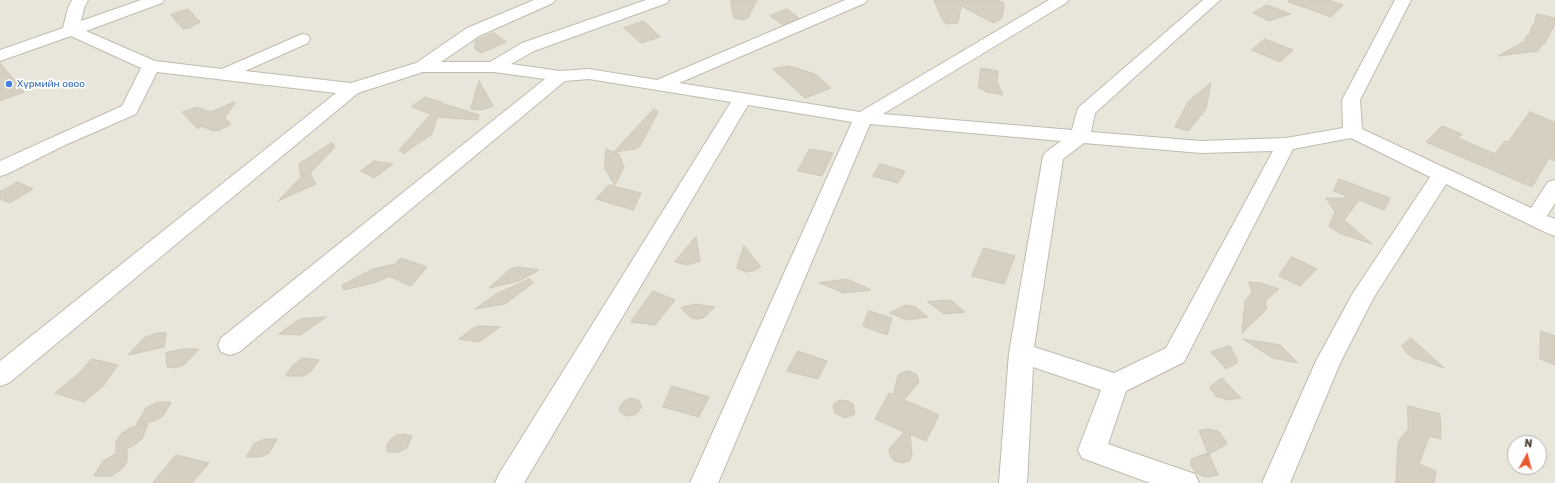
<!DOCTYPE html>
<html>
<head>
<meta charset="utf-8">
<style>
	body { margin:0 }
	#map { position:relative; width:1555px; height:483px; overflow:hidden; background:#f5f3ec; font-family:Rubik,sans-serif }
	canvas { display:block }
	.north { position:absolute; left:1507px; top:435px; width:40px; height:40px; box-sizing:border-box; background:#fff; border:1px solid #b6b4b0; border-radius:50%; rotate:7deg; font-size:11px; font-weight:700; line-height:16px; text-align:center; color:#49443a }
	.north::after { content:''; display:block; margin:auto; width:14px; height:18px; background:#ea592e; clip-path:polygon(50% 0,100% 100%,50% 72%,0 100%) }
</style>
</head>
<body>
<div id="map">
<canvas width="1555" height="483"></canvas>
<div class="north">N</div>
</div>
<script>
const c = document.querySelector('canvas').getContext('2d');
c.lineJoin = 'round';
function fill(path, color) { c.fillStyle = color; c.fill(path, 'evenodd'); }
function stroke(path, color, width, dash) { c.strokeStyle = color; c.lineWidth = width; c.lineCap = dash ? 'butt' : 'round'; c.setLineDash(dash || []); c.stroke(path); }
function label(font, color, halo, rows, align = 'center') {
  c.font = font + ' Rubik,sans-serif'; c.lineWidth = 3.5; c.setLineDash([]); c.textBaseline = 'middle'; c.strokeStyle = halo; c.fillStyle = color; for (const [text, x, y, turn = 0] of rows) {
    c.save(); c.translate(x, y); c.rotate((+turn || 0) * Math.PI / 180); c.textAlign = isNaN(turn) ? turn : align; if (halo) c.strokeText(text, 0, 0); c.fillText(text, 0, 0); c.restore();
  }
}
fill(new Path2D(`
	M 0,0 L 1555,0 L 1555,483 L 0,483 ZM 1515,443 L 1539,443 L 1539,467 L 1515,467 Z`), '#e8e5db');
const building = new Path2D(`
	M 731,0 L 757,0 L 748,18 L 742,20 L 734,18 Z
	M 934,0 L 997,0 L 1004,3 L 1002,18 L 994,23 L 961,6 L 958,23 L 947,24 L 944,22 Z
	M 1289,0 L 1328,0 L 1343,5 L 1331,17 L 1289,2 Z
	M 1267,5 L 1290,14 L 1269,21 L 1253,13 Z
	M 188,9 L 200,22 L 189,28 L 183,29 L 171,15 Z
	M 787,9 L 799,18 L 783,25 L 770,16 Z
	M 1537,14 L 1555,18 L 1555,24 L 1545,43 L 1542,44 L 1538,51 L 1498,56 L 1525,41 L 1526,36 L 1530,34 L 1532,26 L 1534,25 Z
	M 644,21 L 660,37 L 641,43 L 624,28 Z
	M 494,33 L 506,42 L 481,53 L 475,49 L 475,41 Z
	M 1265,39 L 1293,50 L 1280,62 L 1252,50 Z
	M 0,63 L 24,92 L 0,101 Z
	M 790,66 L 815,74 L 831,88 L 805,98 L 773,69 Z
	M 981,68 L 998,71 L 997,82 L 1003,95 L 987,92 L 979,88 Z
	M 479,81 L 493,106 L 481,110 L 471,109 Z
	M 1211,83 L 1206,109 L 1188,131 L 1175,127 L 1188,102 Z
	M 425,97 L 441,102 L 442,101 L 441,103 L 479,115 L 478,120 L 437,117 L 432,134 L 403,154 L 399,150 L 431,114 L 412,107 Z
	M 235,102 L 225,118 L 231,124 L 220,130 L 214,131 L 201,126 L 198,129 L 182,112 L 197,107 L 210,112 Z
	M 654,109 L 658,112 L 640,146 L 635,149 L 614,152 Z
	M 1530,112 L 1555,122 L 1555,161 L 1549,158 L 1532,187 L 1426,142 L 1442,126 L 1462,134 L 1458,138 L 1495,154 L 1505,141 L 1508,142 Z
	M 332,143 L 335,147 L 310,173 L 316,184 L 278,201 L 301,177 L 299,164 Z
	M 606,149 L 619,154 L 624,167 L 615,185 L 605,169 Z
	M 810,149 L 833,153 L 822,176 L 798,171 Z
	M 374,161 L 393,164 L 374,178 L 361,171 Z
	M 880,164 L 905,171 L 898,183 L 873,176 Z
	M 1339,179 L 1390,198 L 1384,210 L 1359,200 L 1344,220 L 1372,244 L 1339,233 L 1329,226 L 1335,212 L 1326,198 L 1345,198 L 1346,196 L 1334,191 Z
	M 18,182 L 33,189 L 9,203 L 0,199 L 0,192 Z
	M 609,185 L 641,193 L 633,210 L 596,199 Z
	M 696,237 L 700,261 L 687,265 L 675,262 Z
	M 744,246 L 761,267 L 753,271 L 746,272 L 737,268 Z
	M 984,248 L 1015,256 L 1004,284 L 972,276 Z
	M 1292,257 L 1317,269 L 1300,286 L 1279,276 Z
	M 401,258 L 427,267 L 411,286 L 389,276 L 377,282 L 344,290 L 342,285 L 373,269 L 395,264 Z
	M 519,267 L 539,270 L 519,281 L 489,288 L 510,269 Z
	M 530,279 L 533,283 L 505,304 L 475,309 L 496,294 Z
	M 847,279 L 871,290 L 844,293 L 820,283 Z
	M 1249,282 L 1261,283 L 1279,289 L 1265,301 L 1267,309 L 1242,333 L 1245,301 L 1252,292 Z
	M 653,291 L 675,300 L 655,325 L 631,322 Z
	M 946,300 L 952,301 L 965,312 L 944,314 L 928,302 Z
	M 697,304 L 700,305 L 715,307 L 703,318 L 697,319 L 691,318 L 681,308 Z
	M 906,305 L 915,307 L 928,317 L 907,320 L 890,313 Z
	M 869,311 L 892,318 L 887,335 L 863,326 Z
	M 326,317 L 301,335 L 279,334 L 300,319 Z
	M 479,326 L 500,327 L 479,342 L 459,339 L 473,328 Z
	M 1541,331 L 1555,336 L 1555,365 L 1540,359 Z
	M 157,333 L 166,333 L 164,347 L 128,355 L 144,338 Z
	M 1411,338 L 1444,368 L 1412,357 L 1406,352 L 1402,346 Z
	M 1243,339 L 1280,345 L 1298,363 L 1273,358 Z
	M 1230,346 L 1238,362 L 1226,369 L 1211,352 Z
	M 183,349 L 199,349 L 184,365 L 175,368 L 167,367 L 166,353 Z
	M 798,351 L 827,361 L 818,379 L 787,371 Z
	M 303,358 L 319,360 L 311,371 L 304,376 L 285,376 L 293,365 Z
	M 92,359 L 118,365 L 103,386 L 84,402 L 55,393 L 77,375 Z
	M 909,371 L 917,375 L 919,382 L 904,400 L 939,415 L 926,441 L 910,434 L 912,455 L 909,461 L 902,463 L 894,461 L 890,455 L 889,452 L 890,448 L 904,432 L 875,419 L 889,393 L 893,395 L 898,375 L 903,372 Z
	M 1222,378 L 1241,398 L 1227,400 L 1216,396 L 1210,387 Z
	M 672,386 L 709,397 L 699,417 L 663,407 Z
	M 630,398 L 638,400 L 642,407 L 636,414 L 629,416 L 622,414 L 619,409 L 622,403 Z
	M 842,400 L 848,401 L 853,404 L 855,414 L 845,418 L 835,413 L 833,407 L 834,404 L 838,401 Z
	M 158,402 L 171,402 L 163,416 L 154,421 L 136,425 L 146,408 Z
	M 1408,406 L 1440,414 L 1441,439 L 1429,436 L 1419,464 L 1436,471 L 1434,483 L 1396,483 L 1398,443 L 1400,439 L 1408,430 Z
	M 148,424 L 142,439 L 134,445 L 127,449 L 127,462 L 121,470 L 111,476 L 94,476 L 103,461 L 116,454 L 116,441 L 121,434 L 130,428 Z
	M 1208,429 L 1218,431 L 1223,437 L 1227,444 L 1209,454 L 1218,475 L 1207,477 L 1203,476 L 1195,472 L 1191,465 L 1191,459 L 1208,453 L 1199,431 Z
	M 404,434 L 412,436 L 407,448 L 399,452 L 387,452 L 387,445 L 391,439 L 397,435 Z
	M 265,439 L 277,439 L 269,453 L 261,457 L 246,457 L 254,444 Z
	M 176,455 L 209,463 L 192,483 L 153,483 Z`);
fill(building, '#d6d0c2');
stroke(building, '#d0c8b6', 1);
const minor = new Path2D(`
	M 72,0 L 88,0 L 84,8 L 81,21 L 141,0 L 164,0 L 162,3 L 86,31 L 155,61 L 222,69 L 302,34 L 308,35 L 310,39 L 308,43 L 245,71 L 351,83 L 416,63 L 467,28 L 534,0 L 555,0 L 553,3 L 479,36 L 441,62 L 490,62 L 522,43 L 646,0 L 669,0 L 667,3 L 534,51 L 511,64 L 560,71 L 589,69 L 657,80 L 845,0 L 867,0 L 865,3 L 679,83 L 860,112 L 1049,0 L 1068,0 L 1066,3 L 883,114 L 1072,130 L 1077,111 L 1079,107 L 1203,0 L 1220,0 L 1095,113 L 1091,132 L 1201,141 L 1286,138 L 1343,128 L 1342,100 L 1395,0 L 1411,0 L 1360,100 L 1362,129 L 1531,208 L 1548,182 L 1555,180 L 1555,203 L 1547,216 L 1555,219 L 1555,236 L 1547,233 L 1446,184 L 1374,297 L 1341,361 L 1290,483 L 1262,483 L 1316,361 L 1353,293 L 1430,177 L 1351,138 L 1293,149 L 1184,362 L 1126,391 L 1108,444 L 1195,474 L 1199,483 L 1150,483 L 1082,458 L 1078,450 L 1101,390 L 1033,367 L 1027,483 L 999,483 L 1009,353 L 1043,156 L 1046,152 L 1061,141 L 870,124 L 718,483 L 690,483 L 852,122 L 748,105 L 524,483 L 495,483 L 499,474 L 731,102 L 589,79 L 565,81 L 239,352 L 230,355 L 221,352 L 218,345 L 221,338 L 545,79 L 494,72 L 423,72 L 358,93 L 9,383 L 0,386 L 0,361 L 336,93 L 157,72 L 136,114 L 63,146 L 7,174 L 0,176 L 0,161 L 122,106 L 141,68 L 71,36 L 0,61 L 0,50 L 63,28 L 68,8 ZM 1084,143 L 1201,153 L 1273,151 L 1166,348 L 1114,373 L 1034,347 L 1063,159 Z`);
stroke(minor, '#c0bbaf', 2);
fill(minor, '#fff');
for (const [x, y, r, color] of [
	[9,84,4,"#3f7fe0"]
]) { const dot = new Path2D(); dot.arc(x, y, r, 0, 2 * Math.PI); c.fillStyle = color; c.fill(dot); stroke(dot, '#fff', 1.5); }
label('10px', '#366cbe', '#fff', [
	["Хүрмийн овоо",17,84]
], 'left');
</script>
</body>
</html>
